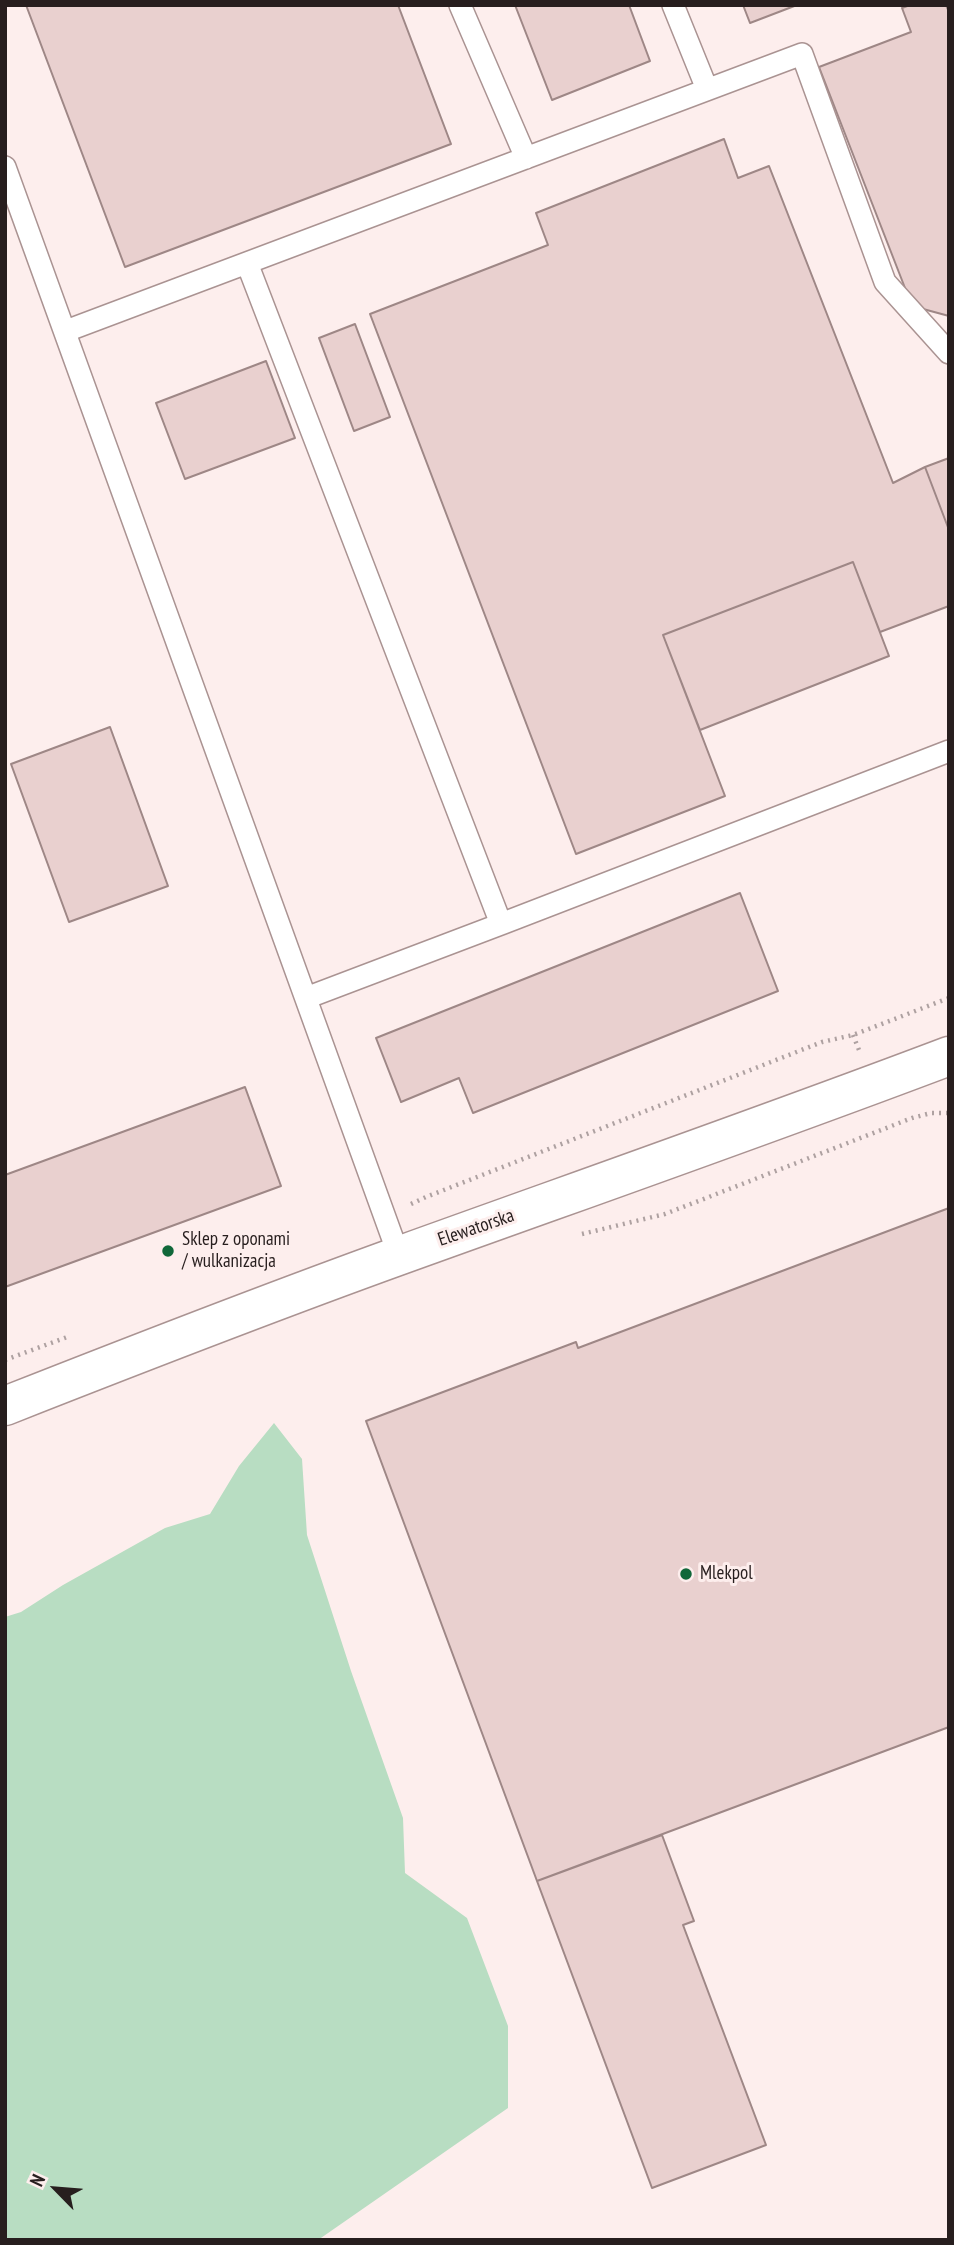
<!DOCTYPE html>
<html>
<head>
<meta charset="utf-8">
<style>
	body { margin:0 }
	#map { position:relative; width:954px; height:2245px; overflow:hidden; background:#fdeeed; font-family:"PT Sans Narrow",sans-serif }
	canvas { display:block }
	.frame { position:absolute; inset:0; border:7px solid #271e1e; pointer-events:none }
	.north { position:absolute; left:21px; top:2154px; width:70px; height:70px; -webkit-text-stroke:5px #fdeeed; paint-order:stroke; rotate:295deg; font-size:19px; font-weight:700; line-height:28px; text-align:center; color:#271e1e }
	.north::after { content:''; display:block; margin:auto; width:24px; height:32px; background:#271e1e; clip-path:polygon(50% 0,100% 100%,50% 72%,0 100%) }
</style>
</head>
<body>
<div id="map">
<canvas width="954" height="2245"></canvas>
<div class="frame"></div>
<div class="north">N</div>
</div>
<script>
const c = document.querySelector('canvas').getContext('2d');
c.lineJoin = 'round';
function fill(path, color) { c.fillStyle = color; c.fill(path, 'evenodd'); }
function stroke(path, color, width, dash) { c.strokeStyle = color; c.lineWidth = width; c.lineCap = dash ? 'butt' : 'round'; c.setLineDash(dash || []); c.stroke(path); }
function label(font, color, halo, rows, align = 'center') {
  c.font = font + ' "PT Sans Narrow",sans-serif'; c.lineWidth = 6; c.setLineDash([]); c.textBaseline = 'middle'; c.strokeStyle = halo; c.fillStyle = color; for (const [text, x, y, turn = 0] of rows) {
    c.save(); c.translate(x, y); c.rotate((+turn || 0) * Math.PI / 180); c.textAlign = isNaN(turn) ? turn : align; if (halo) c.strokeText(text, 0, 0); c.fillText(text, 0, 0); c.restore();
  }
}
fill(new Path2D(`
	M 274,1423 L 302,1459 L 307,1535 L 351,1671 L 403,1818 L 405,1873 L 467,1918 L 508,2026 L 508,2108 L 318,2240 L 5,2240 L 5,1617 L 21,1612 L 63,1585 L 165,1528 L 210,1514 L 239,1466 Z`), '#b8ddc2');
const building = new Path2D(`
	M 26,5 L 398,5 L 451,144 L 125,267 Z
	M 515,5 L 629,5 L 650,61 L 552,100 Z
	M 743,5 L 797,5 L 750,23 Z
	M 910,5 L 946,5 L 949,12 L 949,316 L 912,306 L 819,67 L 911,32 L 902,8 Z
	M 724,139 L 738,178 L 769,166 L 893,483 L 925,467 L 949,530 L 949,606 L 880,632 L 853,562 L 663,635 L 725,796 L 576,854 L 370,314 L 548,245 L 536,213 Z
	M 355,324 L 390,417 L 354,431 L 319,338 Z
	M 266,361 L 295,438 L 185,479 L 156,403 Z
	M 949,458 L 949,530 L 925,467 Z
	M 853,562 L 889,656 L 700,730 L 663,635 Z
	M 110,727 L 168,886 L 69,922 L 11,764 Z
	M 740,893 L 778,991 L 473,1113 L 459,1078 L 401,1102 L 376,1038 Z
	M 245,1087 L 281,1186 L 5,1287 L 5,1175 Z
	M 949,1208 L 949,1727 L 537,1881 L 366,1421 L 576,1342 L 578,1348 Z
	M 662,1835 L 694,1921 L 683,1925 L 766,2145 L 652,2188 L 537,1881 Z`);
fill(building, '#e9d0cf');
stroke(building, '#9e8786', 2);
const service = new Path2D(`
	M 460,5 L 526,158
	M 673,5 L 707,89
	M 5,167 L 399,1256
	M 247,263 L 501,924 L 949,751
	M 66,331 L 802,54 L 885,282 L 949,353
	M 306,998 L 501,924`);
const minor = new Path2D(`
	M 5,1406 C 137,1354 268,1303 401,1255 C 584,1189 767,1125 949,1056`);
stroke(service, '#aa9392', 24);
stroke(minor, '#aa9392', 41);
stroke(new Path2D(`
	M 853,1035 L 859,1050
	M 411,1204 L 426,1197 L 822,1042 L 853,1035 L 949,998
	M 582,1234 L 665,1214 L 912,1118 L 931,1113 L 949,1113
	M 5,1360 L 70,1336`), '#aea1a1', 4.5, [2, 5]);
stroke(service, '#fff', 21);
stroke(minor, '#fff', 38);
for (const [x, y, r, color] of [
	[168,1251,7,"#106739"],
	[686,1574,7,"#106739"]
]) { const dot = new Path2D(); dot.arc(x, y, r, 0, 2 * Math.PI); c.fillStyle = color; c.fill(dot); stroke(dot, '#fdeeed', 2.5); }
label('19px', '#271e1e', '#fdeeed', [
	["Elewatorska",476,1228,-19]
]);
label('19px', '#271e1e', '#fdeeed', [
	["Sklep z oponami",182,1240],
	["/ wulkanizacja",182,1262],
	["Mlekpol",700,1574]
], 'left');
</script>
</body>
</html>
